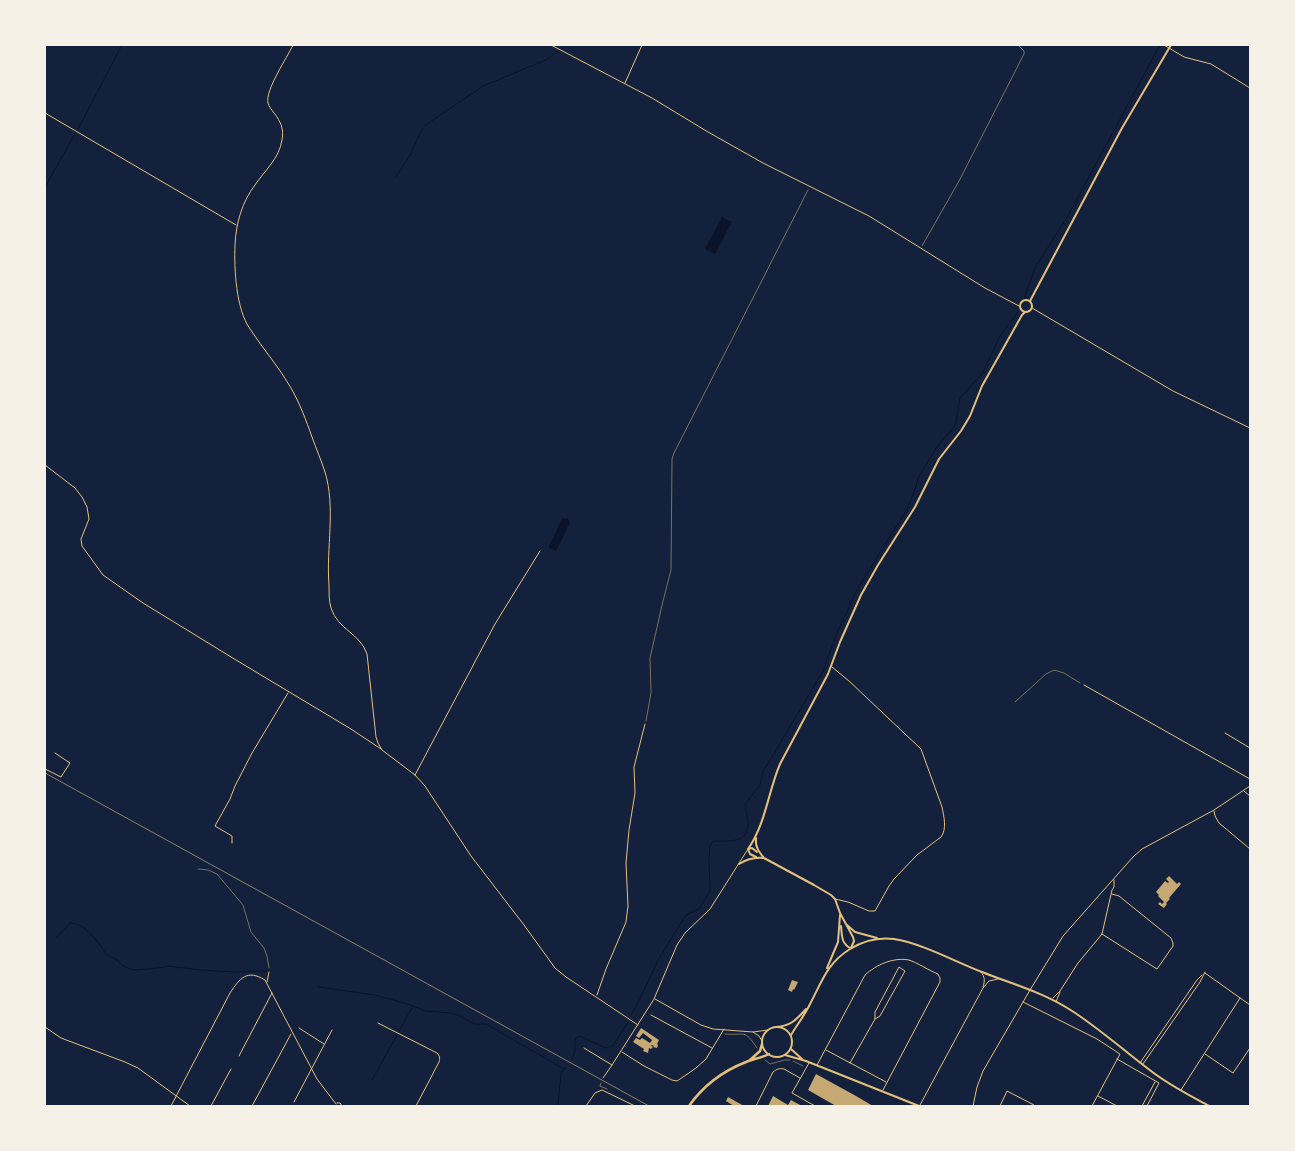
<!DOCTYPE html>
<html>
<head>
<meta charset="utf-8">
<style>
	body { margin:0 }
	#map { position:relative; width:1295px; height:1151px; overflow:hidden; background:#14213d; font-family:"Noto Serif",serif }
	canvas { display:block }
	.frame { position:absolute; inset:0; border:46px solid #f6f1e7; pointer-events:none }
</style>
</head>
<body>
<div id="map">
<canvas width="1295" height="1151"></canvas>
<div class="frame"></div>
</div>
<script>
const c = document.querySelector('canvas').getContext('2d');
c.lineJoin = 'round';
function fill(path, color) { c.fillStyle = color; c.fill(path, 'evenodd'); }
function stroke(path, color, width, dash) { c.strokeStyle = color; c.lineWidth = width; c.lineCap = dash ? 'butt' : 'round'; c.setLineDash(dash || []); c.stroke(path); }
fill(new Path2D(`
	M 722,217 L 732,222 L 715,254 L 705,249 Z
	M 562,518 L 568,519 L 570,523 L 556,551 L 549,548 L 549,546 Z`), '#0b132b');
stroke(new Path2D(`
	M 561,46 L 562,45
	M 78,129 L 122,45
	M 396,177 L 410,155 L 421,131 L 427,124 L 483,86 L 546,60 L 558,51
	M 45,187 L 75,134
	M 1024,299 L 1035,268 L 1070,212 L 1160,45
	M 56,938 L 70,923 C 83,923 93,936 100,945 C 103,948 104,952 107,955 C 110,957 114,958 117,960 C 121,964 124,967 130,969 C 136,971 143,969 149,969 C 156,968 162,968 168,966 L 201,970 L 234,972 L 266,971
	M 318,987 L 375,995 L 408,1004 L 425,1011 L 451,1013 L 458,1015 L 475,1024 L 486,1024 L 564,1069
	M 631,1015 L 639,1001 L 659,958 L 686,915 L 699,909 L 710,891 L 709,860 L 710,846 L 713,841 C 730,841 750,844 748,820 C 747,815 745,809 745,804 L 760,785 L 763,772 L 823,671 L 837,633 L 858,588 L 906,511 L 913,495 L 919,476 L 937,447 L 954,427 L 956,422 L 960,398 L 982,374 L 1001,334 L 1016,315 L 1019,310
	M 399,1031 L 413,1006
	M 572,1059 L 575,1051 L 575,1039 L 579,1036 L 606,1048 L 613,1046 L 628,1022
	M 372,1080 L 397,1035
	M 558,1106 L 561,1073 L 566,1067`), '#0b132b', 1);
fill(new Path2D(`
	M 1169,876 L 1177,884 L 1179,882 L 1181,884 L 1169,898 L 1170,899 L 1166,903 L 1167,904 L 1164,908 L 1158,904 L 1160,902 L 1162,904 L 1164,902 L 1158,896 L 1159,895 L 1156,892 L 1165,881 L 1168,883 L 1169,882 L 1166,879 Z
	M 792,980 L 798,982 L 794,990 L 793,989 L 792,992 L 788,990 Z
	M 641,1028 L 659,1040 L 657,1044 L 658,1045 L 657,1048 L 653,1047 L 654,1046 L 652,1045 L 651,1046 L 653,1047 L 651,1049 L 649,1048 L 648,1053 L 643,1051 L 644,1049 L 633,1042 L 636,1038 L 640,1040 L 642,1038 L 650,1043 L 652,1040 L 643,1033 L 639,1038 L 636,1036 Z
	M 816,1074 L 856,1096 L 873,1106 L 836,1106 L 808,1090 Z
	M 773,1096 L 788,1105 L 791,1100 L 802,1106 L 768,1106 Z
	M 728,1097 L 744,1106 L 734,1106 L 726,1101 Z`), '#c6a872');
stroke(new Path2D(`
	M 922,246 L 959,181 L 1024,54 L 1024,51 L 1018,45
	M 1015,702 L 1046,674 L 1054,670 L 1064,673 L 1080,683
	M 646,721 L 651,693 L 650,658 L 663,601 L 671,570 L 672,459 L 674,453 L 808,190
	M 198,869 L 208,870 L 217,874 L 243,905 L 251,932 L 264,948 L 267,956 L 269,968
	M 725,1034 C 745,1036 744,1028 757,1048
	M 765,1060 L 770,1064 L 785,1060 L 790,1060
	M 793,1061 L 803,1066
	M 601,1083 L 600,1086 L 607,1089`), '#e5c07b', 0.5);
stroke(new Path2D(`
	M 293,45 C 287,58 265,90 268,103 C 269,107 272,110 274,113 C 281,122 284,129 282,140 C 279,159 265,170 255,185 C 242,202 236,223 235,245 C 234,269 236,309 250,329 C 263,349 279,367 291,388 C 300,404 306,420 312,437 C 316,448 321,460 325,472 C 336,508 326,548 329,585 C 329,593 329,601 331,608 C 338,630 360,633 367,654 L 376,737 L 378,743 L 382,750 L 415,775 L 425,786 L 471,856 L 524,925 L 555,968 L 566,977 L 638,1025
	M 551,45 L 652,98 L 708,132 L 763,163 L 869,216 L 985,288 L 1019,306
	M 1164,45 L 1184,57 L 1211,64 L 1250,88
	M 625,83 L 642,45
	M 45,113 L 236,225
	M 1032,308 L 1173,391 L 1250,428
	M 45,465 L 75,488 L 82,497 L 87,507 L 89,519 L 81,539 L 82,546 L 103,575 L 143,603 L 236,660 L 351,729 L 381,749
	M 832,667 L 849,681 L 921,749 L 942,807 C 944,817 947,829 941,837 L 917,855 L 894,879 L 889,886 L 875,911 L 869,911 L 848,902 L 835,899
	M 1084,685 L 1250,779
	M 1225,733 L 1250,748
	M 45,769 L 61,777 L 70,763 L 55,753
	M 415,775 L 495,624 L 540,551
	M 1244,791 L 1250,796
	M 1214,811 L 1215,816 L 1219,823 L 1250,849
	M 232,843 L 232,836 L 215,826 L 230,799 L 235,786 L 252,753 L 288,693
	M 1102,934 L 1157,969 L 1173,946 L 1173,943 L 1171,938 L 1119,896 L 1112,894
	M 981,972 C 985,977 985,981 983,987
	M 1205,973 L 1250,1005
	M 267,982 L 269,972
	M 597,995 L 606,969 L 626,922 L 628,906 L 626,863 L 629,830 L 635,793 L 634,767 L 645,724
	M 1053,998 L 1060,991 L 1078,963 L 1102,934 L 1112,890 L 1114,887 L 1114,880
	M 655,999 L 701,1025 L 713,1029 L 753,1032 L 768,1030
	M 1023,1002 L 1097,1039 L 1120,1054 L 1092,1106
	M 1056,1002 L 1060,992
	M 651,1015 L 712,1048
	M 378,1023 L 437,1053 C 440,1056 440,1058 439,1062 L 416,1106
	M 45,1027 L 61,1038 L 125,1062 L 138,1068 L 190,1106
	M 299,1028 L 324,1044
	M 753,1032 L 759,1036 L 762,1041
	M 584,1048 L 612,1065
	M 826,1050 L 886,1082
	M 622,1052 L 644,1066 L 672,1080 L 677,1081 L 680,1079 L 696,1068 L 706,1059 L 724,1029
	M 1205,1054 L 1233,1073 L 1250,1048
	M 239,1056 L 272,993
	M 1117,1059 L 1159,1083 L 1147,1106
	M 809,1063 L 792,1093 L 815,1106
	M 850,1063 L 875,1019 L 875,1012 L 899,967 L 905,971 L 880,1016 L 875,1019
	M 1140,1063 L 1197,980 L 1202,975
	M 1143,1064 L 1200,982 L 1205,972
	M 817,1065 L 865,975 C 876,965 893,957 909,960 C 916,962 930,971 938,974 L 940,978 L 940,982 L 883,1090
	M 603,1078 L 612,1065 L 654,999 L 677,945 L 685,933 L 710,909 L 748,849
	M 1181,1090 L 1240,998
	M 1098,1096 L 1117,1106
	M 294,1102 L 332,1030
	M 337,1103 L 340,1103 L 342,1106
	M 920,1105 L 983,988 L 989,981 L 998,979
	M 171,1106 L 230,993 C 240,978 247,969 265,980 L 317,1079 L 336,1104
	M 211,1106 L 231,1069
	M 252,1106 L 291,1034
	M 586,1106 L 595,1093 L 602,1090 L 635,1106
	M 756,1106 L 773,1072 C 777,1069 779,1068 784,1069 L 800,1078
	M 973,1106 L 977,1087 L 983,1071 L 1030,990 L 1063,936 L 1133,857 L 1142,849 L 1214,810 L 1250,786
	M 1000,1106 L 1007,1091 L 1034,1105 L 1034,1106
	M 1142,1106 L 1155,1082`), '#e5c07b', 1);
stroke(new Path2D(`
	M1020 306a6 6 0 1 1 12 0a6 6 0 1 1-12 0Z
	M 1030,301 L 1122,128 L 1171,45
	M 756,838 C 755,847 759,852 764,858 L 814,885 L 831,895 L 835,899 L 840,913 L 853,937 L 854,941 L 851,948
	M 748,849 C 766,823 768,792 780,764 L 828,674 L 840,642 L 861,595 L 878,565 L 915,507 L 939,459 L 961,431 L 970,416 L 982,386 L 1022,315 L 1025,312
	M 748,849 L 750,854 L 756,857
	M 748,849 L 752,848 L 757,852
	M 739,864 C 747,859 755,857 764,858
	M 847,925 L 855,932 L 877,938
	M 841,926 C 842,935 841,943 850,948
	M 827,968 L 838,942 L 840,915
	M 776,1027 C 791,1026 796,1020 806,1009
	M 791,1035 C 797,1025 804,1016 809,1006 C 822,982 826,964 850,949 C 863,941 879,937 894,939 C 921,943 956,962 982,972 C 1012,984 1042,992 1069,1009 C 1098,1027 1124,1051 1151,1071 C 1169,1085 1189,1095 1209,1106`), '#e5c07b', 2);
stroke(new Path2D(`
	M762 1042a15 15 0 1 1 30 0a15 15 0 1 1-30 0Z
	M 791,1049 L 802,1059
	M 785,1055 L 806,1061 L 919,1106`), '#e5c07b', 2);
stroke(new Path2D(`
	M 750,1060 L 760,1051 L 762,1044
	M 689,1106 C 703,1086 723,1071 746,1062 C 753,1059 761,1058 769,1054`), '#e5c07b', 2.5);
stroke(new Path2D(`
	M 45,773 L 649,1106`), '#918062', 1);
</script>
</body>
</html>
